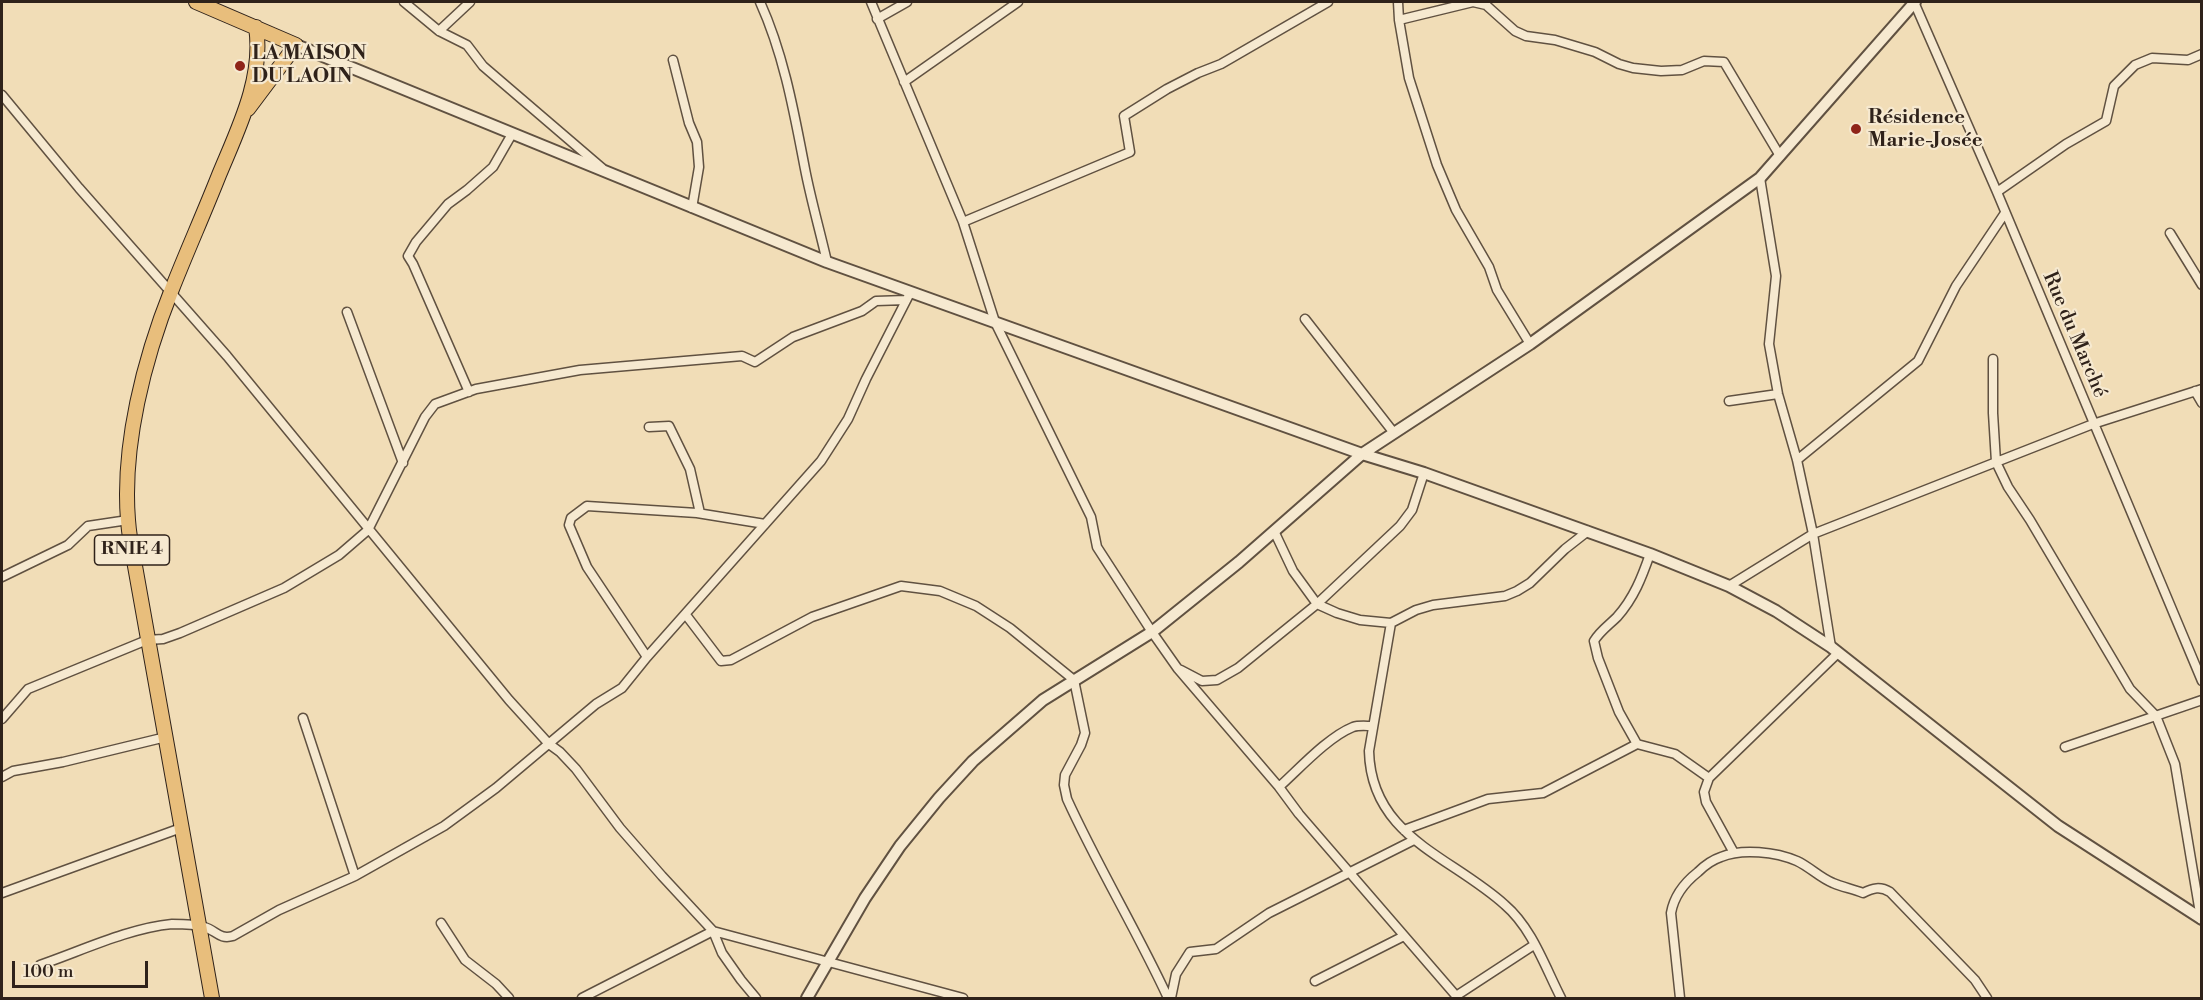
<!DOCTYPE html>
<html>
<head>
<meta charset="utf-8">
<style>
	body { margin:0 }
	#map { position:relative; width:2203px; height:1000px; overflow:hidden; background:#f1ddb7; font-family:"Libre Bodoni",serif }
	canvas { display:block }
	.frame { position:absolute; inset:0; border:3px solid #2f221a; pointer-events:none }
	.scale { position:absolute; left:12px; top:961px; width:136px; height:27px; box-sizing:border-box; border:3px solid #2f221a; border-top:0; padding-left:8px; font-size:18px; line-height:21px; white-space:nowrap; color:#2f221a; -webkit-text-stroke:4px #f6e9d0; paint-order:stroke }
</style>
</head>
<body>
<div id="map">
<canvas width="2203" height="1000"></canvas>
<div class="frame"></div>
<div class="scale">100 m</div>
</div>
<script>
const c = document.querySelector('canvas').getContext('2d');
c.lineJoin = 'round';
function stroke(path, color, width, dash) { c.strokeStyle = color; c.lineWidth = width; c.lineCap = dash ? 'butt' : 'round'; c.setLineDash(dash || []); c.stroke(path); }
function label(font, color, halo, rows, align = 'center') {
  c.font = font + ' "Libre Bodoni",serif'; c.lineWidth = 4.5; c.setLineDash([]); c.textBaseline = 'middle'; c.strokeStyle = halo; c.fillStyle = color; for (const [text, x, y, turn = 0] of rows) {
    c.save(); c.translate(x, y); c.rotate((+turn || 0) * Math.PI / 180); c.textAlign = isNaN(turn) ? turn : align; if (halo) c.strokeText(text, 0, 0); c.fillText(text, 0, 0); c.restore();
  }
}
const minor = new Path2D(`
	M 404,2 L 439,31 L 467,45 L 483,66 L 602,168
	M 760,2 C 784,55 794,112 805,169 C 811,200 820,231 827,262
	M 871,2 L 963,222 L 995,322 L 1091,517 L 1097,547 L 1152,632 L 1178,669 L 1279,787 L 1299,814 L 1458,998
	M 1398,2 L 1399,20 L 1409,78 L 1437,165 L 1456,210 L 1489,267 L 1497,290 L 1530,344
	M 1914,2 L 1997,192 L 2202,681
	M 877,19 L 907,2
	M 1399,20 L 1473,2 L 1486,5 L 1515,31 L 1526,36 L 1555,40 L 1595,52 L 1619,64 L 1633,68 L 1661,71 L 1682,70 L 1704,61 L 1724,62 L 1780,156
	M 439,31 L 470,2
	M 673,60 L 689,123 L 697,142 L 699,167 L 692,208
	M 904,82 L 1018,2
	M 2,95 L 79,188 L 227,356 L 509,700 L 549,744 L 560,752 L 576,769 L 620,828 L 662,876 L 713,931 L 722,953 L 741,980 L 756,998
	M 1760,178 L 1776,276 L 1769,344 L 1778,394 L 1797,460 L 1813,534 L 1831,647
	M 1997,192 L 2066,144 L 2106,121 L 2114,86 L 2135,65 L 2152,58 L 2188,60 L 2202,54
	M 963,222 L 1130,152 L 1124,116 L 1167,89 L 1198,73 L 1221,64 L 1328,2
	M 2170,233 L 2202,285
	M 347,312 L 403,463
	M 1305,319 L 1394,433
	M 1993,359 L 1993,413 L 1996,462 L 2008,487 L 2030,520 L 2130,689 L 2156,716 L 2175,764 L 2201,919
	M 2195,391 L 2202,403
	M 469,392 L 413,264 L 408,256 L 416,242 L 448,204 L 467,190 L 493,167 L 512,134
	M 1729,401 L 1778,394
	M 649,427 L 669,426 L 690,469 L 700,513
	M 1797,460 L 1918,361 L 1956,286 L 2005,213
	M 1275,533 L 1293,571 L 1317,604 L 1337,613 L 1360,620 L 1391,623 L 1416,610 L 1433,605 L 1505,596 L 1517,591 L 1530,583 L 1565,549 L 1588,531
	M 2,577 L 68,545 L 88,526 L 128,520
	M 1729,586 L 1813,534 L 2093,424 L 2202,389
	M 686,615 L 721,661 L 731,660 L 812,617 L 901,586 L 940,591 L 976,606 L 1010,628 L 1074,680 L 1085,733 L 1081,745 L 1065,775 L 1064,785 L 1067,799 C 1098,867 1137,931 1168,998
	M 1391,623 L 1369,751 C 1371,837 1451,856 1505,905 C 1532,928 1545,967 1561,998
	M 647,657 L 587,567 L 569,525 L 571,518 L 587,506 L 697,513 L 765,524
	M 1181,670 L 1202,681 L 1217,680 L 1238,668 L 1317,604 L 1400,526 L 1412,510 L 1424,473
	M 303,718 L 355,876
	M 2,719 L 28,689 L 147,640 L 163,639 L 180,633 L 284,588 L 339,555 L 368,530 L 425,417 L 435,404 L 476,389 L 580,370 L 742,356 L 755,362 L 793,337 L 862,311 L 876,301 L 906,300
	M 1637,744 L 1619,712 L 1598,658 L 1594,641 C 1600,631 1609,625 1617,617 C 1634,598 1642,577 1650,554
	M 2065,747 L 2202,700
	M 2,777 L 13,771 L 63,762 L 166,737
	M 1709,778 L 1838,653
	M 1279,787 C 1299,769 1328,737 1353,727 C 1359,725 1366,726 1372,726
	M 1404,830 L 1488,799 L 1543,793 L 1637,744 L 1675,754 L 1709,778 L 1704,792 L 1706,802 L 1734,853
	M 2,893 L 181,828
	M 441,923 L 465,960 L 496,984 L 509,998
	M 40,965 C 81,951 129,928 172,924 C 181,924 195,924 204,927 C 216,930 219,940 233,936 L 279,910 L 355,876 L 444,826 L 496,788 L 596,704 L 622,688 L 647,657 L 821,461 L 848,419 L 866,379 L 910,293
	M 1315,981 L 1404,936
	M 1456,996 L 1534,945
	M 582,998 L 713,931 L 963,998
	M 1171,998 L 1176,974 L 1190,952 L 1216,949 L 1269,913 L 1414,840
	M 1680,998 L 1671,913 C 1674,896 1684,883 1698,872 C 1704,866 1712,860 1721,857 C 1742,848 1776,852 1797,861 C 1810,867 1820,878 1833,883 C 1842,887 1853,889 1863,893 C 1873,888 1880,886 1890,892 L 1975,980 L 1987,998`);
const tertiary = new Path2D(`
	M 296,45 L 827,262 L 1362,454 L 1424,473 L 1650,554 L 1729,586 L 1776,611 L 1831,647 L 2058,826 L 2202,919
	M 807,998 L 865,898 L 900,846 L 939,798 L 973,761 L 1043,700 L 1152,632 L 1239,562 L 1362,454 L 1530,344 L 1760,178 L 1915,2`);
const primary = new Path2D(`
	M 196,2 L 296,45 L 248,109
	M 212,998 L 135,566 C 132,551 129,535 128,520 C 122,445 144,359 172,289 C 187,251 204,213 219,175 C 238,129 264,78 256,27`);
stroke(minor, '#605141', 11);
stroke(tertiary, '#605141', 14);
stroke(primary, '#2f221a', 16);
stroke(minor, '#f6e9d0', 8);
stroke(tertiary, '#f6e9d0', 10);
stroke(primary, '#e8be7c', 14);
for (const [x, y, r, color] of [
	[240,66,6,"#8f2418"],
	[1856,129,6,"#8f2418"]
]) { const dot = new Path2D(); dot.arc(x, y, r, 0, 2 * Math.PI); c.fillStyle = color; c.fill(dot); stroke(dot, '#f6e9d0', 2); }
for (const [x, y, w] of [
	[132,550,75]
]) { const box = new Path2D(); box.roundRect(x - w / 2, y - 15, w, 30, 4.5); c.fillStyle = '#f6e9d0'; c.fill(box); stroke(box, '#2f221a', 1.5); }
label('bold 18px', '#2f221a', null, [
	["RNIE 4",132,550]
]);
label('bold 20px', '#2f221a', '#f6e9d0', [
	["LA MAISON",252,54],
	["DU LAOIN",252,77],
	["Résidence",1868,118],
	["Marie-Josée",1868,141]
], 'left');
label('20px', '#2f221a', '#f6e9d0', [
	["Rue du Marché",2074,335,67]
]);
</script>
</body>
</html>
